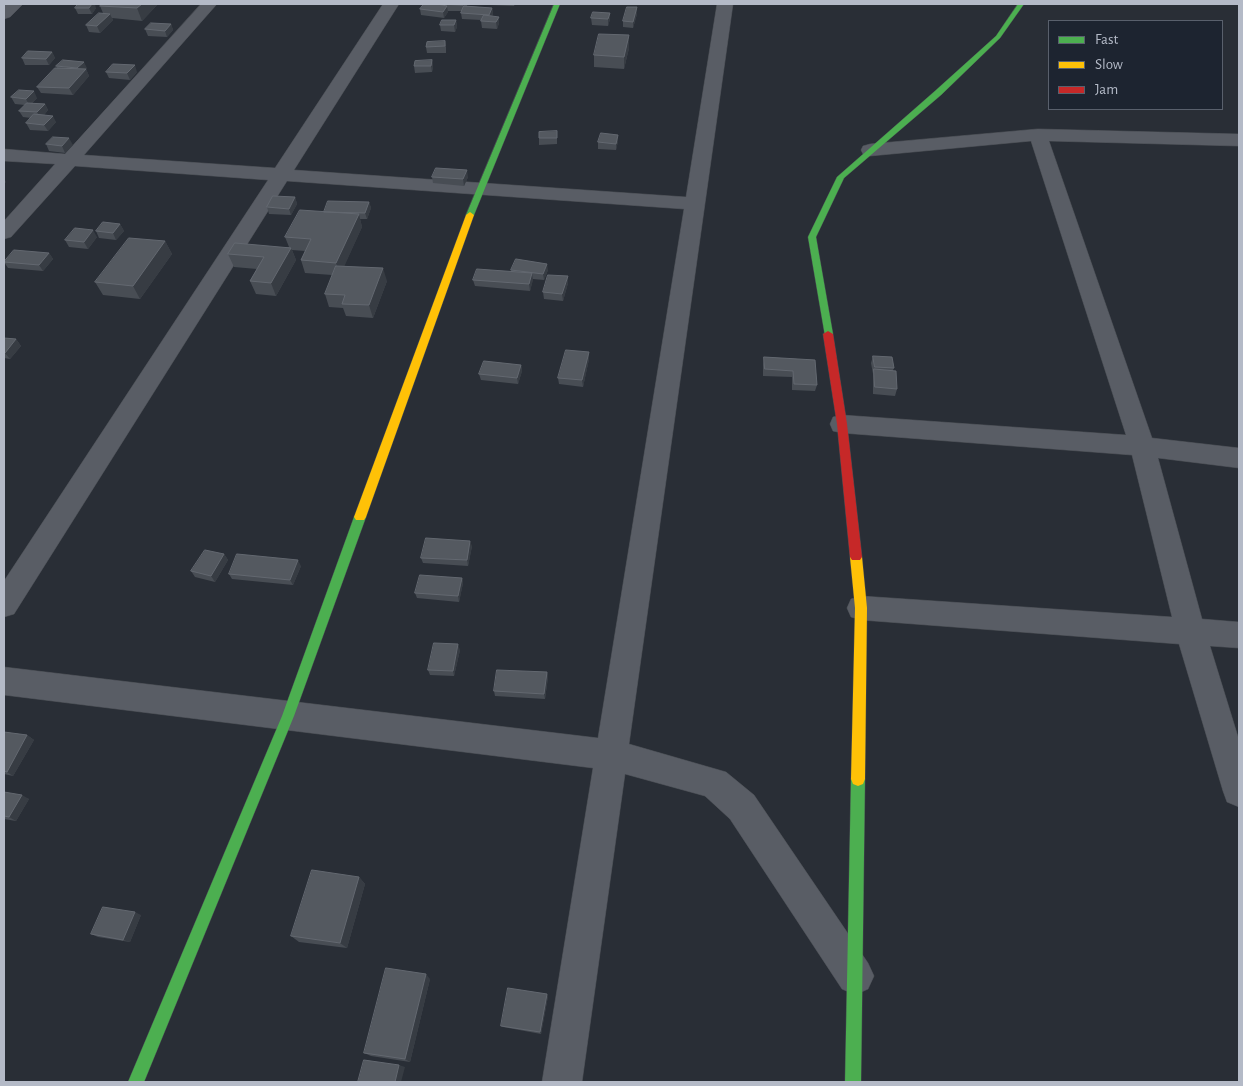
<!DOCTYPE html>
<html>
<head>
<meta charset="utf-8">
<style>
	body { margin:0 }
	#map { position:relative; width:1243px; height:1086px; overflow:hidden; background:#292e36; font-family:"Alegreya Sans",sans-serif }
	canvas { display:block }
	.frame { position:absolute; inset:0; border:5px solid #b4bac7; pointer-events:none }
	.legend { position:absolute; left:1048px; top:20px; width:175px; height:90px; box-sizing:border-box; background:#1d2430; border:1px solid #59606c; margin:0; padding:6px 9px; list-style:none; font-size:15px; color:#b4bac7 }
	.legend li { display:flex; align-items:center; gap:10px; height:25px }
	.legend b { width:25px; border:1px solid #59606c }
</style>
</head>
<body>
<div id="map">
<canvas width="1243" height="1086"></canvas>
<div class="frame"></div>
<ul class="legend">
<li><b style="height:6px;background:#4caf50"></b>Fast</li>
<li><b style="height:6px;background:#ffc107"></b>Slow</li>
<li><b style="height:6px;background:#c62828"></b>Jam</li>
</ul>
</div>
<script>
const c = document.querySelector('canvas').getContext('2d');
c.lineJoin = 'round';
function stroke(path, color, width, dash) { c.strokeStyle = color; c.lineWidth = width; c.lineCap = dash ? 'butt' : 'round'; c.setLineDash(dash || []); c.stroke(path); }
function fill(path, color) { c.fillStyle = color; c.fill(path, 'evenodd'); }
const street = new Path2D(`
	M 6,4 L 23,4 L 10,17 L 4,19 L 4,6 Z
	M 201,4 L 217,4 L 84,155 L 275,168 L 383,4 L 399,4 L 294,170 L 686,197 L 717,4 L 733,4 L 629,744 L 726,772 L 754,795 L 868,963 L 874,976 L 868,989 L 855,995 L 842,989 L 730,819 L 705,796 L 625,774 L 582,1082 L 542,1082 L 593,768 L 4,695 L 4,667 L 598,738 L 684,209 L 287,181 L 14,614 L 4,617 L 4,581 L 268,180 L 75,166 L 11,237 L 4,239 L 4,221 L 55,164 L 4,161 L 4,149 L 65,154 Z
	M 1038,129 L 1239,134 L 1239,146 L 1049,141 L 1152,438 L 1239,448 L 1239,468 L 1158,458 L 1202,619 L 1239,622 L 1239,648 L 1210,646 L 1239,740 L 1239,807 L 1227,802 L 1223,791 L 1179,644 L 861,620 L 851,617 L 847,608 L 851,599 L 861,596 L 1172,617 L 1132,455 L 842,433 L 833,431 L 830,424 L 833,417 L 842,415 L 1126,435 L 1031,141 L 870,156 L 863,154 L 861,150 L 863,146 L 870,144 Z`);
const fast = new Path2D(`
	M 554,4 L 560,4 L 474,215 L 470,218 L 467,217 L 466,215 Z
	M 1018,4 L 1024,4 L 1000,38 L 941,95 L 844,178 L 816,237 L 833,334 L 831,336 L 825,336 L 808,237 L 837,177 L 935,91 L 996,36 Z
	M 360,513 L 364,514 L 366,517 L 294,716 L 144,1082 L 128,1082 L 282,716 L 354,517 L 356,514 Z
	M 858,772 L 863,774 L 865,779 L 861,1082 L 845,1082 L 851,779 L 853,774 Z`);
const slow = new Path2D(`
	M 470,212 L 474,215 L 366,517 L 364,520 L 356,520 L 354,517 L 466,215 Z
	M 856,552 L 860,554 L 862,557 L 867,608 L 865,779 L 863,784 L 858,786 L 853,784 L 851,779 L 855,608 L 850,557 L 852,554 Z`);
const jam = new Path2D(`
	M 828,331 L 833,334 L 847,424 L 862,557 L 860,560 L 852,560 L 850,557 L 837,424 L 823,334 Z`);
stroke(street, '#45494f', 1);
stroke(fast, '#45494f', 1);
stroke(slow, '#45494f', 1);
stroke(jam, '#45494f', 1);
fill(street, '#595d65');
fill(fast, '#4caf50');
fill(slow, '#ffc107');
fill(jam, '#c62828');
fill(new Path2D(`
	M 158,4 L 142,21 L 112,18 L 113,20 L 100,33 L 89,32 L 86,25 L 103,13 L 100,6 Z
	M 424,4 L 467,5 L 467,6 L 492,8 L 493,14 L 492,16 L 499,23 L 497,29 L 482,28 L 481,21 L 481,20 L 462,19 L 461,13 L 461,11 L 448,11 L 448,12 L 444,18 L 421,15 L 420,9 Z
	M 490,4 L 515,4 L 514,6 L 490,5 Z
	M 637,7 L 637,14 L 633,28 L 623,27 L 623,21 Z
	M 75,8 L 96,8 L 92,14 L 78,14 Z
	M 591,18 L 610,19 L 608,26 L 592,25 Z
	M 456,20 L 457,27 L 455,32 L 441,31 L 440,25 Z
	M 171,24 L 173,30 L 167,37 L 148,36 L 145,29 Z
	M 629,35 L 629,48 L 624,69 L 594,67 L 594,55 Z
	M 445,41 L 446,47 L 446,53 L 427,53 L 426,47 Z
	M 52,52 L 55,58 L 49,65 L 25,65 L 22,58 Z
	M 432,60 L 433,67 L 432,72 L 415,73 L 414,66 Z
	M 56,66 L 87,68 L 86,69 L 89,76 L 73,95 L 41,93 L 37,87 L 57,68 Z
	M 106,72 L 137,72 L 130,80 L 109,78 Z
	M 11,97 L 37,98 L 32,103 L 45,104 L 48,110 L 44,115 L 56,122 L 48,131 L 30,130 L 26,123 L 31,118 L 23,117 L 19,111 L 25,105 L 15,104 Z
	M 557,131 L 557,144 L 539,145 L 539,138 Z
	M 618,141 L 616,150 L 598,149 L 598,142 Z
	M 46,144 L 73,145 L 65,153 L 49,151 Z
	M 432,177 L 468,177 L 464,186 L 433,183 Z
	M 295,197 L 297,204 L 291,215 L 269,214 L 267,207 Z
	M 369,202 L 371,208 L 367,219 L 360,219 L 362,227 L 344,266 L 387,281 L 373,318 L 346,316 L 343,308 L 329,307 L 325,294 L 332,275 L 305,273 L 301,260 L 305,251 L 292,250 L 296,260 L 276,296 L 256,294 L 250,281 L 257,269 L 234,267 L 228,254 L 289,247 L 285,237 L 324,212 Z
	M 120,224 L 124,231 L 116,240 L 99,238 L 96,231 Z
	M 97,237 L 88,249 L 69,247 L 65,240 Z
	M 165,241 L 172,254 L 140,299 L 103,295 L 95,282 Z
	M 49,253 L 53,259 L 43,271 L 8,268 L 4,262 Z
	M 511,270 L 548,270 L 544,280 L 533,279 L 530,291 L 475,286 L 473,280 L 511,272 Z
	M 568,283 L 563,301 L 544,299 L 543,292 Z
	M 4,338 L 16,339 L 21,346 L 10,359 L 4,358 Z
	M 873,356 L 894,368 L 893,370 L 897,389 L 895,396 L 873,394 L 873,374 L 871,363 Z
	M 764,357 L 815,360 L 817,385 L 815,391 L 792,390 L 792,377 L 763,376 L 763,364 Z
	M 589,359 L 583,387 L 559,384 L 558,378 Z
	M 521,365 L 522,371 L 518,384 L 481,380 L 479,374 Z
	M 472,546 L 468,566 L 423,563 L 421,558 Z
	M 224,554 L 228,560 L 215,582 L 195,577 L 191,571 Z
	M 301,566 L 293,585 L 232,579 L 229,574 Z
	M 462,578 L 463,583 L 459,602 L 417,598 L 415,593 Z
	M 460,650 L 454,676 L 430,675 L 428,670 Z
	M 547,672 L 548,677 L 545,699 L 495,696 L 494,691 Z
	M 4,732 L 27,735 L 34,740 L 13,776 L 4,774 Z
	M 4,792 L 29,799 L 16,821 L 4,819 Z
	M 359,877 L 365,884 L 347,948 L 299,942 L 291,936 Z
	M 141,915 L 130,942 L 98,937 L 91,934 Z
	M 430,979 L 410,1062 L 371,1056 L 364,1053 Z
	M 548,996 L 541,1034 L 503,1027 L 501,1026 Z`), '#484d54');
fill(new Path2D(`
	M 92,4 L 95,4 L 96,8 L 92,14 L 89,8 Z
	M 142,4 L 158,4 L 142,21 L 137,8 Z
	M 447,6 L 448,12 L 444,18 L 443,12 Z
	M 637,7 L 637,14 L 633,28 L 633,22 Z
	M 492,8 L 493,14 L 490,21 L 489,15 Z
	M 610,13 L 610,19 L 608,26 L 608,19 Z
	M 110,14 L 113,20 L 100,33 L 97,26 Z
	M 499,17 L 499,23 L 497,29 L 496,22 Z
	M 456,20 L 457,27 L 455,32 L 454,25 Z
	M 171,24 L 173,30 L 167,37 L 165,31 Z
	M 629,35 L 629,48 L 624,69 L 624,57 Z
	M 52,52 L 55,58 L 49,65 L 46,59 Z
	M 432,60 L 433,67 L 432,72 L 431,66 Z
	M 84,62 L 87,68 L 86,69 L 89,76 L 73,95 L 69,88 L 81,74 L 77,68 Z
	M 135,65 L 137,72 L 130,80 L 127,73 Z
	M 34,91 L 37,98 L 29,105 L 26,99 Z
	M 45,104 L 48,110 L 41,119 L 37,112 Z
	M 53,116 L 56,122 L 48,131 L 44,125 Z
	M 618,135 L 618,141 L 616,150 L 616,144 Z
	M 69,138 L 73,145 L 65,153 L 62,146 Z
	M 467,170 L 468,177 L 464,186 L 463,179 Z
	M 4,178 L 6,182 L 4,185 Z
	M 295,197 L 297,204 L 291,215 L 289,209 Z
	M 369,202 L 371,208 L 367,219 L 365,213 Z
	M 359,214 L 362,227 L 340,276 L 336,263 Z
	M 120,224 L 124,231 L 116,240 L 113,233 Z
	M 93,230 L 97,237 L 88,249 L 84,242 Z
	M 165,241 L 172,254 L 140,299 L 133,286 Z
	M 291,248 L 296,260 L 276,296 L 271,283 Z
	M 49,253 L 53,259 L 43,271 L 39,265 Z
	M 547,264 L 548,270 L 544,280 L 543,274 Z
	M 383,268 L 387,281 L 373,318 L 369,305 Z
	M 532,273 L 533,280 L 530,291 L 529,284 Z
	M 568,276 L 568,283 L 563,301 L 562,294 Z
	M 16,339 L 21,346 L 10,359 L 5,353 Z
	M 589,352 L 589,359 L 583,387 L 582,380 Z
	M 521,365 L 522,371 L 518,384 L 517,378 Z
	M 470,541 L 472,546 L 468,566 L 467,560 Z
	M 224,554 L 228,560 L 215,582 L 211,576 Z
	M 298,560 L 301,566 L 293,585 L 290,580 Z
	M 462,578 L 463,583 L 459,602 L 458,596 Z
	M 458,644 L 460,650 L 454,676 L 453,671 Z
	M 547,672 L 548,677 L 545,699 L 544,694 Z
	M 27,735 L 34,740 L 13,776 L 7,772 Z
	M 22,795 L 29,799 L 16,821 L 9,817 Z
	M 359,877 L 365,884 L 347,948 L 340,943 Z
	M 135,912 L 141,915 L 130,942 L 123,940 Z
	M 426,974 L 430,979 L 410,1062 L 405,1059 Z
	M 547,994 L 548,996 L 541,1034 L 540,1032 Z
	M 399,1065 L 405,1067 L 401,1082 L 395,1082 Z`), '#373c43');
const building = new Path2D(`
	M 78,4 L 92,4 L 89,8 L 75,8 Z
	M 102,4 L 142,4 L 137,8 L 100,6 Z
	M 424,4 L 464,4 L 463,5 L 437,4 L 447,6 L 443,12 L 420,9 Z
	M 464,6 L 492,8 L 489,15 L 461,13 Z
	M 627,7 L 637,7 L 633,22 L 623,21 Z
	M 593,12 L 610,13 L 608,19 L 591,18 Z
	M 99,13 L 110,14 L 97,26 L 86,25 Z
	M 484,15 L 499,17 L 496,22 L 481,21 Z
	M 442,20 L 456,20 L 454,25 L 440,25 Z
	M 151,23 L 171,24 L 165,31 L 145,29 Z
	M 599,34 L 629,35 L 624,57 L 594,55 Z
	M 445,41 L 445,46 L 426,47 L 427,42 Z
	M 28,51 L 52,52 L 46,59 L 22,58 Z
	M 63,60 L 84,62 L 77,68 L 56,66 Z
	M 432,60 L 431,66 L 414,66 L 415,61 Z
	M 113,64 L 135,65 L 127,73 L 106,72 Z
	M 55,68 L 86,69 L 69,88 L 37,87 Z
	M 19,90 L 34,91 L 26,99 L 11,97 Z
	M 27,103 L 45,104 L 37,112 L 19,111 Z
	M 34,114 L 53,116 L 44,125 L 26,123 Z
	M 557,131 L 557,138 L 539,138 L 539,132 Z
	M 601,133 L 618,135 L 616,144 L 598,142 Z
	M 53,137 L 69,138 L 62,146 L 46,144 Z
	M 436,168 L 467,170 L 463,179 L 432,177 Z
	M 273,196 L 295,197 L 289,209 L 267,207 Z
	M 328,201 L 369,202 L 365,213 L 324,212 Z
	M 300,210 L 359,214 L 336,263 L 301,260 L 311,239 L 285,237 Z
	M 103,222 L 120,224 L 113,233 L 96,231 Z
	M 75,228 L 93,230 L 84,242 L 65,240 Z
	M 129,238 L 165,241 L 133,286 L 95,282 Z
	M 235,243 L 291,248 L 271,283 L 250,281 L 264,257 L 228,254 Z
	M 14,250 L 49,253 L 39,265 L 4,262 Z
	M 516,259 L 547,264 L 543,274 L 511,270 Z
	M 336,266 L 383,268 L 369,305 L 342,304 L 345,295 L 325,294 Z
	M 477,269 L 532,273 L 529,284 L 473,280 Z
	M 548,275 L 568,276 L 562,294 L 543,292 Z
	M 4,338 L 16,339 L 5,353 L 4,352 Z
	M 566,350 L 589,352 L 582,380 L 558,378 Z
	M 873,356 L 892,357 L 894,368 L 875,367 Z
	M 764,357 L 815,360 L 817,385 L 794,384 L 793,371 L 765,369 Z
	M 484,361 L 521,365 L 517,378 L 479,374 Z
	M 874,369 L 896,371 L 897,389 L 875,387 Z
	M 426,538 L 470,541 L 467,560 L 421,558 Z
	M 205,550 L 224,554 L 211,576 L 191,571 Z
	M 237,554 L 298,560 L 290,580 L 229,574 Z
	M 420,575 L 462,578 L 458,596 L 415,593 Z
	M 434,643 L 458,644 L 453,671 L 428,670 Z
	M 497,670 L 547,672 L 544,694 L 494,691 Z
	M 4,732 L 27,735 L 7,772 L 4,771 Z
	M 4,792 L 22,795 L 9,817 L 4,816 Z
	M 312,870 L 359,877 L 340,943 L 291,936 Z
	M 103,907 L 135,912 L 123,940 L 91,934 Z
	M 386,968 L 426,974 L 405,1059 L 364,1053 Z
	M 508,988 L 547,994 L 540,1032 L 501,1026 Z
	M 364,1060 L 399,1065 L 395,1082 L 358,1082 Z`);
fill(building, '#545960');
stroke(building, '#636870', 1);
</script>
</body>
</html>
